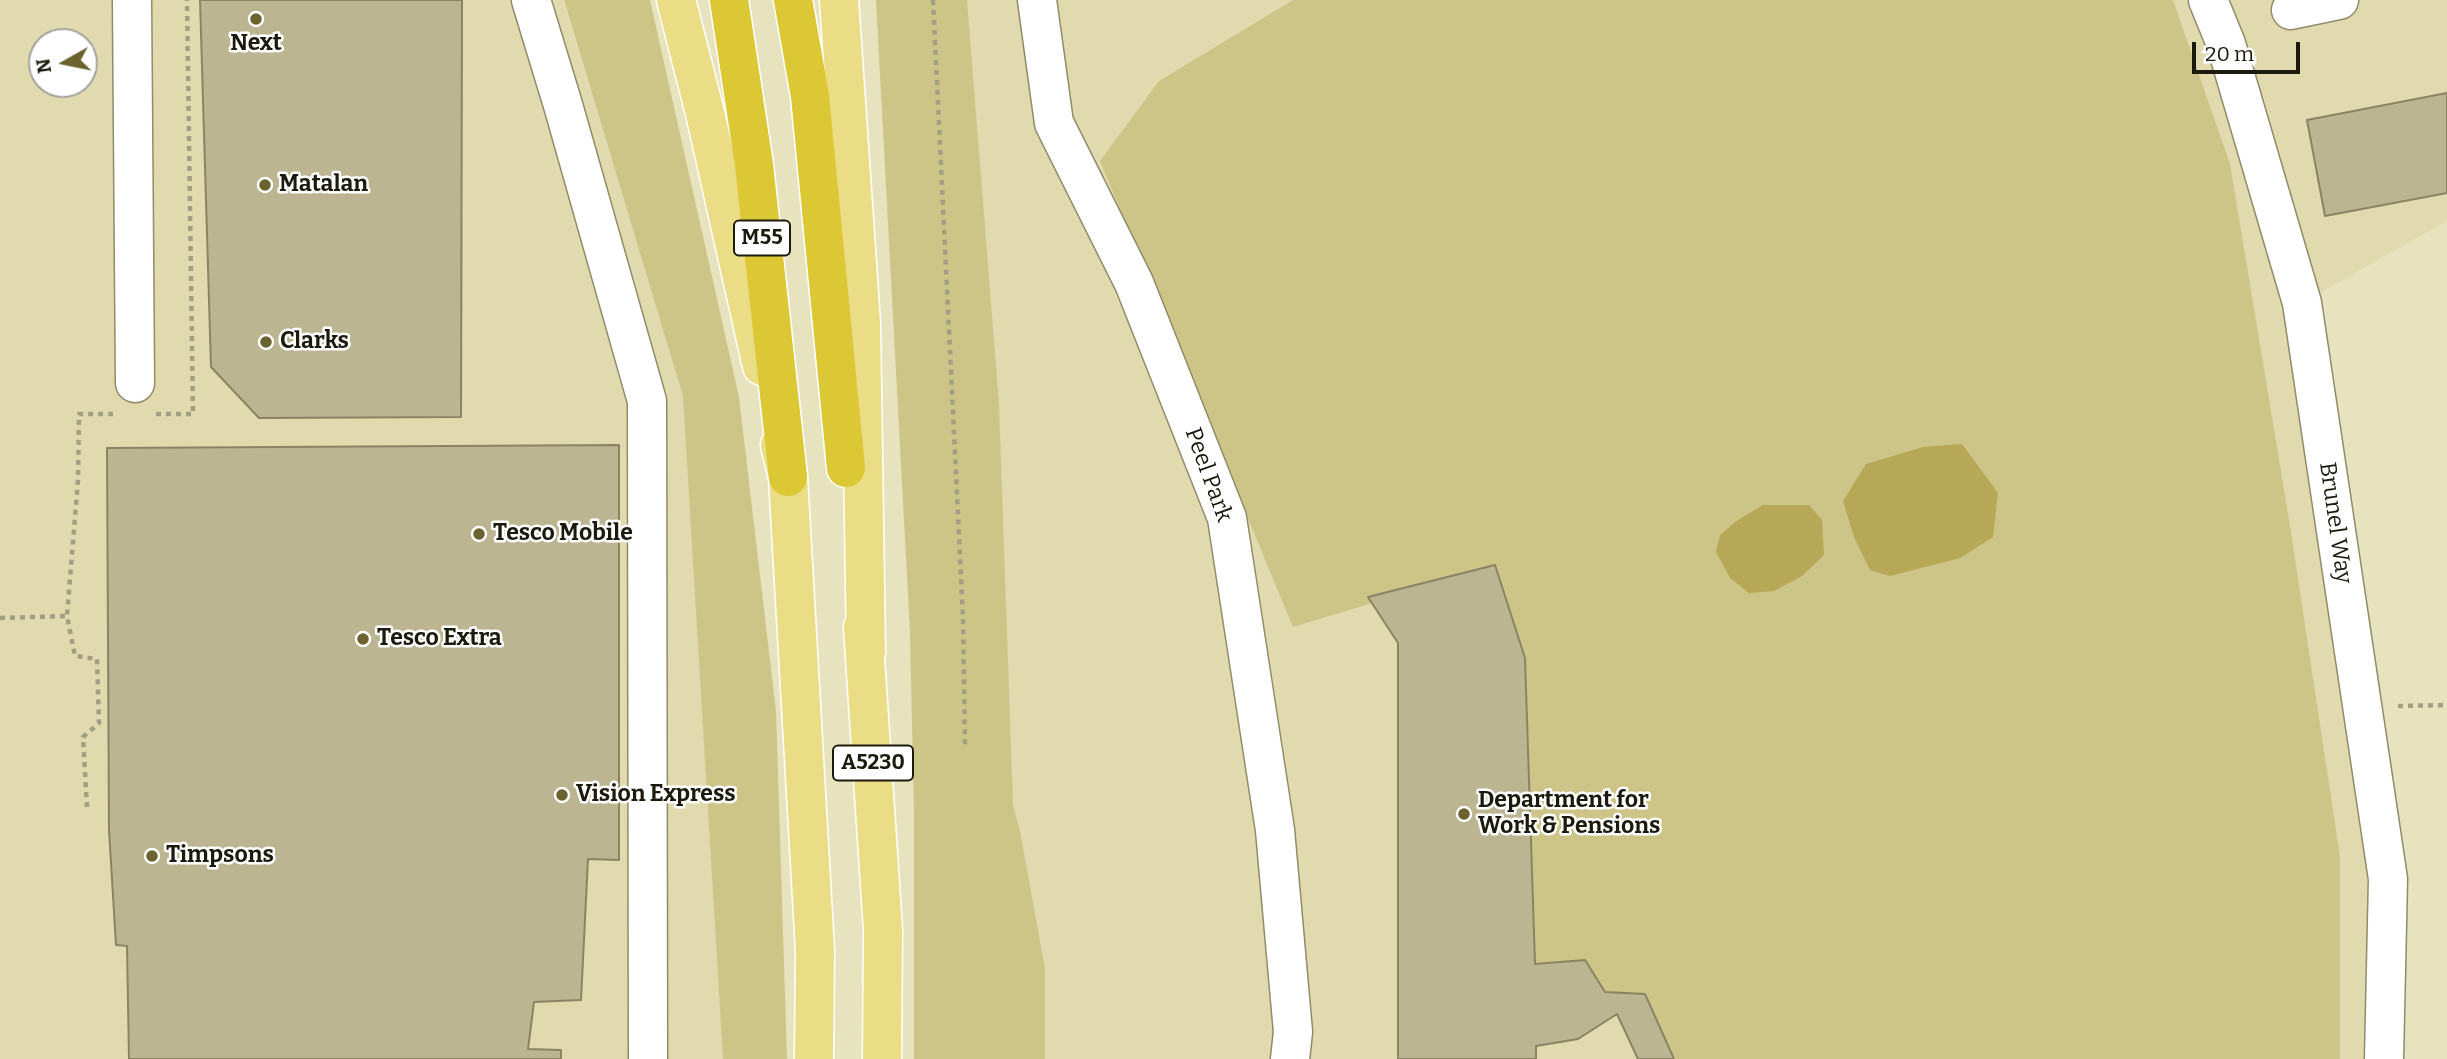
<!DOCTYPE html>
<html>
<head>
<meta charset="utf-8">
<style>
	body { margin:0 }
	#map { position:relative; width:2447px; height:1059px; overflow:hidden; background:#e8e3bf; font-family:Bitter,serif }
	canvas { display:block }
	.north { position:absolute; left:28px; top:28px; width:70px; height:70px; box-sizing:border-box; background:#fff; border:2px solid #a4a39e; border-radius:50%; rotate:261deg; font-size:19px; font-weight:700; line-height:28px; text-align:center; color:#1c1a0c }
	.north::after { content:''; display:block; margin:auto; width:24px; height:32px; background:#6a622f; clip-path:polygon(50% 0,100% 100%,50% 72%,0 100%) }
	.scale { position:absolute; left:2192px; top:42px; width:108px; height:32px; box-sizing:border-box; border:4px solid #1c1a0c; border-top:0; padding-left:9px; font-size:21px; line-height:24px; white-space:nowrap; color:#1c1a0c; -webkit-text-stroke:5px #fff; paint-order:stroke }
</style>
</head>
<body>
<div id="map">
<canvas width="2447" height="1059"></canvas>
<div class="north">N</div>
<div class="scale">20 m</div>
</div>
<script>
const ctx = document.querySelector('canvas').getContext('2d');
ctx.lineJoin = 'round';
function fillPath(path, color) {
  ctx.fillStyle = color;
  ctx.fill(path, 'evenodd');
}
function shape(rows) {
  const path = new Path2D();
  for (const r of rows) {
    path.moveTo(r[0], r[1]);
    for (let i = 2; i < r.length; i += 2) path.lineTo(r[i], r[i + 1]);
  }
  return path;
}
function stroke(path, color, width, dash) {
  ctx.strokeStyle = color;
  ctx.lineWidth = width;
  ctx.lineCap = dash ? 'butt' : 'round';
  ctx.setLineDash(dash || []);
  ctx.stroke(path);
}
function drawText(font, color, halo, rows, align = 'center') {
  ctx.font = font + ' Bitter,serif';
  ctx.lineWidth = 5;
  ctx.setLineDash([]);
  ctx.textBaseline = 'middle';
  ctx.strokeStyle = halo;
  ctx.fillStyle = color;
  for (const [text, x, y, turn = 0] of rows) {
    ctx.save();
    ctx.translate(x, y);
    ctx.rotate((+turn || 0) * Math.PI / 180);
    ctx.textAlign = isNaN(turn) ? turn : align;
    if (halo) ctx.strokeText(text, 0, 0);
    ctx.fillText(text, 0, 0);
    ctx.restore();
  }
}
const built = shape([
	[0,0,563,0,684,396,723,1059,0,1059],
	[42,42,84,42,84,84,42,84],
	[876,0,2447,0,2447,221,2302,303,2388,879,2384,1059,914,1059,914,813,910,631]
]);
const green = shape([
	[564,0,650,0,739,397,776,711,787,1059,723,1059,683,396],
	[876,0,967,0,999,404,1013,805,1020,831,1045,969,1045,1059,914,1059,914,813,910,631],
	[1293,0,2173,0,2230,164,2291,532,2340,857,2340,1059,1674,1059,1645,994,1605,992,1585,960,1535,964,1526,668,1495,566,1293,627,1100,161,1159,81]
]);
const water = shape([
	[1962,444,1998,493,1993,537,1960,558,1890,576,1870,570,1854,537,1843,501,1866,464,1923,447],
	[1763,505,1809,505,1822,520,1824,555,1802,576,1774,591,1749,593,1730,578,1716,552,1720,535,1738,520]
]);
const building = shape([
	[200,0,462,0,461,417,259,418,211,367,200,0],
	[2447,93,2447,193,2325,216,2307,120,2447,93],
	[619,445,619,860,588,859,581,1000,534,1002,528,1049,561,1050,561,1059,129,1059,127,946,116,945,109,830,107,448,619,445],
	[1495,565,1525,658,1535,964,1585,960,1605,992,1645,994,1674,1059,1638,1059,1617,1014,1578,1039,1536,1046,1536,1059,1398,1059,1398,643,1368,597,1495,565]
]);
const path = shape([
	[933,0,963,618,965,746],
	[156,414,193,414,187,0],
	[0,618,67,616],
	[2398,706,2447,705],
	[87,807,83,737,99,723,97,659,75,656,67,616,78,480,79,414,113,414]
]);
const minor = shape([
	[132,0,135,383],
	[531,0,563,105,647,401,648,1059],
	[1037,0,1054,123,1134,283,1227,518,1275,830,1293,1032,1290,1059],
	[2208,0,2226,44,2302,303,2388,879,2384,1059],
	[2291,10,2339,0]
]);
const major = shape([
	[676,0,705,113,762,366],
	[839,0,861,323,866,652],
	[780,445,788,477,815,951,814,1059],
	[863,627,883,930,882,1059]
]);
const highway = shape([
	[729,0,754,165,788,477],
	[793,0,810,96,846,468]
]);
const markers = [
	[256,19,7,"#6a622f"],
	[265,185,7,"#6a622f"],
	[266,342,7,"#6a622f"],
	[479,534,7,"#6a622f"],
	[363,639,7,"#6a622f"],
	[562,795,7,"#6a622f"],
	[1464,814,7,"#6a622f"],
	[152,856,7,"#6a622f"]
];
const shields = [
	[762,238,56],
	[873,763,80]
];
const shieldNames = [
	["M55",762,238],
	["A5230",873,763]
];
const poiNames = [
	["Next",256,44,"center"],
	["Matalan",279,185],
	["Clarks",280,342],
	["Tesco Mobile",493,534],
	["Tesco Extra",377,639],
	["Vision Express",576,795],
	["Department for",1478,801],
	["Work & Pensions",1478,827],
	["Timpsons",166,856]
];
const streetNames = [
	["Peel Park",1208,475,70],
	["Brunel Way",2335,523,82]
];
fillPath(built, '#e1daae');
fillPath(green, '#cdc488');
fillPath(water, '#b6a857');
fillPath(building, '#bbb592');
stroke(building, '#8a8463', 2);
stroke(minor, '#908b69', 41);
stroke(major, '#fff', 41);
stroke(highway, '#fff', 41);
stroke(path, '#a39f82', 4.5, [5, 5]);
stroke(minor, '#fff', 38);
stroke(major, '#eadd86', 38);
stroke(highway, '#dcc735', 38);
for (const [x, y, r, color] of markers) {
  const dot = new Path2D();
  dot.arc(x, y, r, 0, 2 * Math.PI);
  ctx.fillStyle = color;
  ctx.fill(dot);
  stroke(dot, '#fff', 2.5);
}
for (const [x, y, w] of shields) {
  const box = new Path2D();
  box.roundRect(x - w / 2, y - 17.5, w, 35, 5);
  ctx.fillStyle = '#fff';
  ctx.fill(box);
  stroke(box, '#1c1a0c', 2);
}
drawText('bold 21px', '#1c1a0c', null, shieldNames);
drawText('bold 23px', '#1c1a0c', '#fff', poiNames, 'left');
drawText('23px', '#1c1a0c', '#fff', streetNames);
</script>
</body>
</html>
